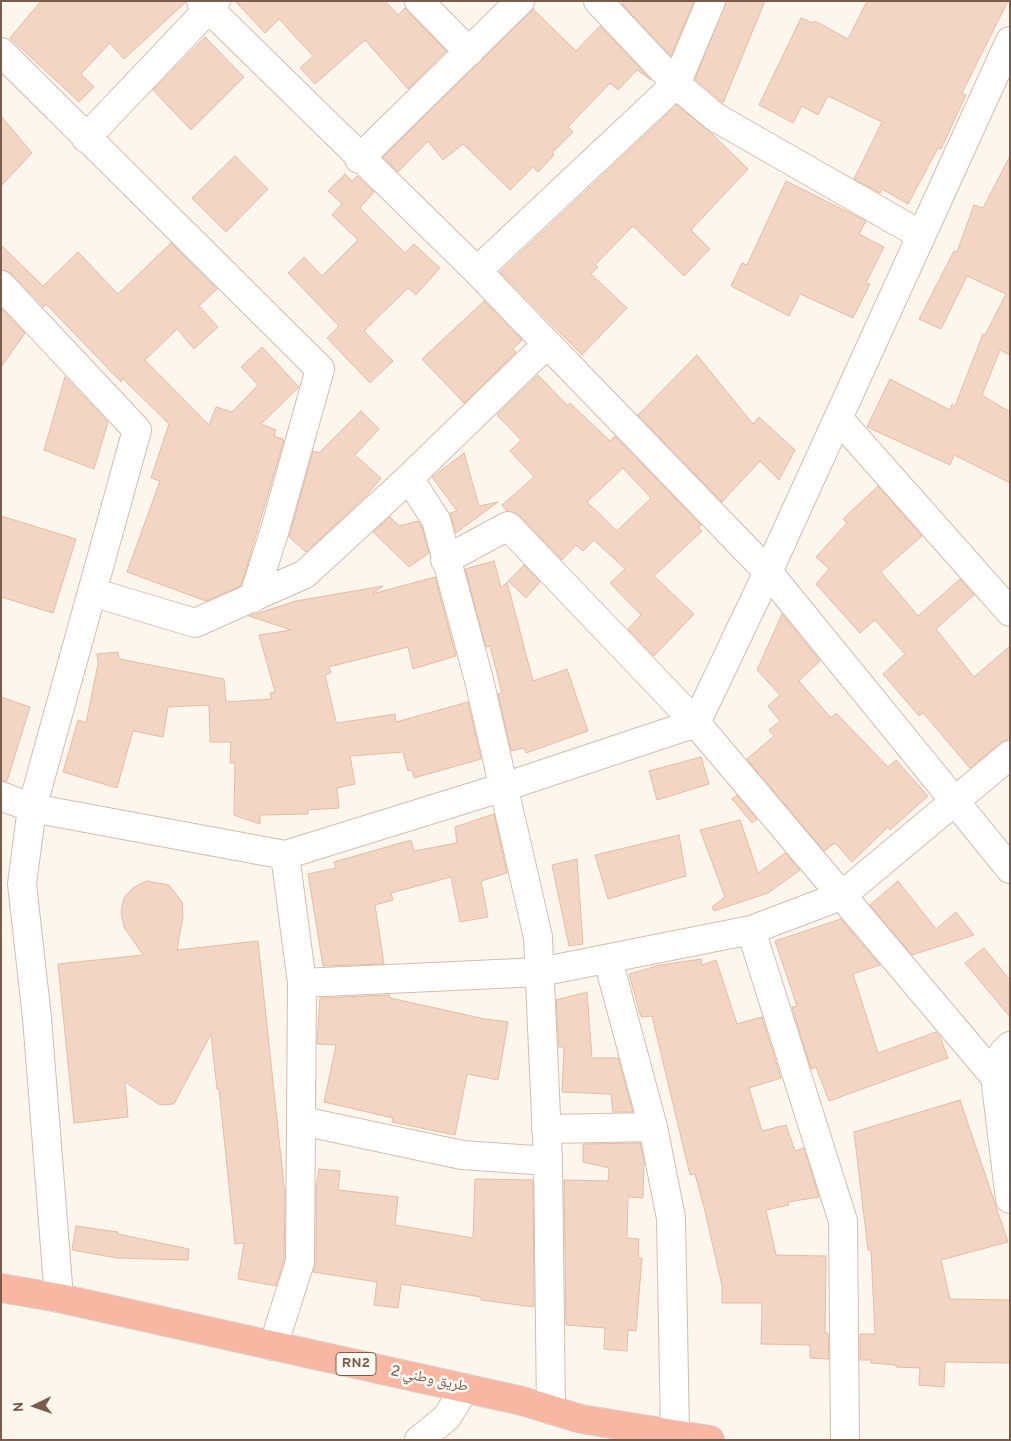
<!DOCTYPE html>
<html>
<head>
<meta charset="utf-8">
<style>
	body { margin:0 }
	#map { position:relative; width:1011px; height:1441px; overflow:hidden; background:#fdf6ec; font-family:Overpass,sans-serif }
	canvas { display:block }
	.frame { position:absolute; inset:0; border:2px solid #7a5c4d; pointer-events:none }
	.north { position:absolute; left:10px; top:1381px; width:50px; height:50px; -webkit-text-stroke:4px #fffaf3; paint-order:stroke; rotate:267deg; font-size:14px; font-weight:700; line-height:20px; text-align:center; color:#7a5c4d }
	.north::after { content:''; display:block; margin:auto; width:18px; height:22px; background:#7a5c4d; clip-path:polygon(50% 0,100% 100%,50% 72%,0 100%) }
</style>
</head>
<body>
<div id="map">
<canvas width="1011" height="1441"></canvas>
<div class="frame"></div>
<div class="north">N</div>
</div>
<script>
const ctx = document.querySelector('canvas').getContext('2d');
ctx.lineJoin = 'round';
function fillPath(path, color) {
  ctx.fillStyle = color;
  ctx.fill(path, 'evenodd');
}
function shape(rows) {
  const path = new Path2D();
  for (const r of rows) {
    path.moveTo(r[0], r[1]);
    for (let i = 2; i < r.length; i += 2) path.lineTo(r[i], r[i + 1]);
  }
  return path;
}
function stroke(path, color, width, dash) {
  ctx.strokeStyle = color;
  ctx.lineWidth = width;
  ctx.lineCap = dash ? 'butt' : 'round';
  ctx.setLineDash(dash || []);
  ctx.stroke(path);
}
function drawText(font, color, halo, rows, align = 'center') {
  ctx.font = font + ' Overpass,"Noto Naskh Arabic",sans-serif';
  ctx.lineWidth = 5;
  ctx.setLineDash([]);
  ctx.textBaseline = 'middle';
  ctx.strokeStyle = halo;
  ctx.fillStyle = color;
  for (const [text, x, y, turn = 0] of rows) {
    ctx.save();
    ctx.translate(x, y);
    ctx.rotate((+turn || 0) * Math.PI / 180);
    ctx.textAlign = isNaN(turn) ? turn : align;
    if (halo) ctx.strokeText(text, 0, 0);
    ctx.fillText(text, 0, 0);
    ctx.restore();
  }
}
const building = shape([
	[41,1,186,1,186,2,124,59,110,43,81,74,94,87,79,102,10,38,41,1],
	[235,1,385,1,398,15,405,8,446,51,408,89,365,40,315,84,300,68,313,56,279,19,265,33,235,1],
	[624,1,694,1,671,56,622,4,624,1],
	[726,1,765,1,723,103,695,79,726,1],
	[867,1,1008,1,962,93,966,95,941,149,938,148,908,204,882,189,880,193,854,179,882,122,828,96,818,115,802,106,793,123,759,105,801,18,813,23,815,21,848,39,867,1],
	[533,9,576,51,600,26,651,80,637,70,618,90,610,83,568,127,573,132,552,153,554,155,538,172,533,167,510,190,463,144,443,160,428,141,398,172,383,157,533,9],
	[205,37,244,77,191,130,153,90,205,37],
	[677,105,710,132,748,169,691,230,710,249,684,276,633,226,595,265,598,267,591,274,627,308,582,355,500,272,677,105],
	[1,116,32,153,1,186,1,116],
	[235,156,268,189,226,232,192,198,235,156],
	[1010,156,1010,355,1000,350,982,395,1010,412,1010,483,954,455,950,465,867,427,890,379,950,410,952,404,955,406,983,334,985,335,1006,294,967,276,941,329,919,319,954,251,957,252,974,205,983,208,1010,156],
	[345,174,352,181,357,176,374,192,360,208,405,253,414,244,440,268,416,295,408,288,364,331,393,361,370,383,327,338,339,326,288,273,304,257,322,276,358,240,332,215,342,204,328,191,345,174],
	[786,181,866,221,859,234,884,247,866,283,870,284,853,318,800,294,789,316,731,286,742,263,747,265,786,181],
	[171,243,217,289,199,306,218,327,194,349,177,329,145,360,209,425,216,407,232,412,258,385,241,367,262,347,299,387,261,424,276,430,274,436,284,440,241,586,206,601,127,572,160,481,151,478,169,424,122,378,121,382,46,304,44,307,12,274,1,270,1,245,43,286,78,252,118,294,171,243],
	[484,301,522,340,513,349,516,352,464,403,422,359,484,301],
	[1,308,25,333,1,367,1,308],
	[697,355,753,424,759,417,795,450,779,480,760,461,722,502,638,415,697,355],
	[538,375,568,406,570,403,610,441,615,436,701,525,698,528,702,531,654,576,694,614,654,656,628,629,641,615,610,583,625,569,594,540,583,551,576,545,562,560,519,515,507,511,502,505,534,477,510,451,521,440,497,415,538,375],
	[623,468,651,498,617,531,587,502,623,468],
	[65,377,108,422,94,469,44,450,65,377],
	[361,411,379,429,355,455,381,478,367,495,306,552,289,537,313,451,319,453,361,411],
	[464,453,479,506,498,502,456,533,450,513,457,511,432,477,464,453],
	[878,486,922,536,881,572,918,616,960,579,974,595,936,629,974,677,1010,646,1010,738,1000,743,970,768,923,713,919,716,883,674,905,654,875,620,860,633,816,584,829,569,816,557,847,523,843,519,878,486],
	[1,516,76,539,53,613,1,597,1,516],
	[390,517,399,526,418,521,422,526,429,553,409,567,373,532,390,517],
	[494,561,501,588,507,582,533,681,567,669,588,731,526,753,524,748,511,751,498,694,502,693,490,646,486,647,465,569,494,561],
	[524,565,540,582,526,598,508,581,524,565],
	[435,577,456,656,413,669,408,647,329,667,331,673,325,675,336,722,337,723,395,714,396,722,468,702,481,759,414,778,412,770,408,771,403,752,350,756,355,784,337,788,339,808,308,810,308,814,260,815,260,824,234,815,235,763,230,763,231,742,210,742,209,705,168,707,163,737,133,731,117,788,63,772,78,720,86,723,98,664,97,654,118,652,119,659,224,679,226,702,272,699,270,693,275,692,259,635,291,630,249,616,296,601,383,586,372,594,435,577],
	[782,614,820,661,799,681,831,718,836,713,888,767,896,760,928,796,890,830,888,827,852,862,835,843,824,851,747,759,774,736,769,730,780,721,768,706,780,695,757,670,782,614],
	[1,697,30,707,7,781,1,781,1,697],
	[701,757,709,784,657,800,649,771,701,757],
	[737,795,757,819,752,823,732,799,737,795],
	[494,814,507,873,481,881,488,917,460,922,451,877,391,893,393,900,375,905,384,964,323,966,308,874,336,868,334,862,411,840,414,851,457,843,455,827,494,814],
	[740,820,758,873,785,853,800,870,768,893,714,911,712,907,725,897,700,830,740,820],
	[679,835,686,876,608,899,595,855,679,835],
	[577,859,583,944,569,946,552,865,577,859],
	[147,881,169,885,182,902,183,916,177,950,258,941,285,1195,284,1260,276,1286,238,1279,244,1243,235,1244,219,1089,217,1089,211,1034,174,1104,160,1105,125,1082,128,1117,74,1123,58,964,143,955,124,927,121,912,124,898,129,892,134,887,147,881],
	[898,881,936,929,956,912,974,935,912,955,870,905,898,881],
	[841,919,880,965,853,974,878,1053,936,1032,940,1037,948,1058,829,1101,816,1067,811,1069,792,1007,797,1006,775,941,841,919],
	[984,948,1010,980,1010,1017,965,963,984,948],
	[701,959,702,965,716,960,737,1024,762,1017,781,1078,749,1088,762,1131,786,1125,795,1151,804,1148,819,1197,788,1202,789,1205,766,1210,776,1255,826,1256,825,1333,828,1333,829,1359,810,1358,810,1345,761,1344,762,1303,722,1303,722,1286,704,1207,695,1174,690,1175,652,1016,641,1017,629,974,660,965,701,959],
	[587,992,592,1058,618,1058,633,1112,613,1112,611,1094,562,1092,564,1047,559,1047,556,1000,587,992],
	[389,995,390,998,485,1019,508,1022,498,1080,467,1074,455,1135,392,1122,393,1118,324,1102,336,1045,317,1044,320,998,389,995],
	[960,1100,1008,1242,941,1260,950,1299,1010,1300,1010,1363,945,1362,944,1387,919,1385,920,1368,896,1367,896,1365,871,1363,871,1360,860,1360,860,1334,875,1334,871,1250,868,1250,854,1132,960,1100],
	[640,1143,644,1160,643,1198,628,1197,627,1238,639,1239,638,1258,642,1258,636,1331,628,1330,627,1351,604,1349,605,1328,566,1325,564,1180,608,1181,609,1168,583,1162,583,1144,640,1143],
	[319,1169,340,1171,338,1190,398,1197,395,1225,473,1238,475,1179,533,1180,534,1307,481,1300,481,1297,401,1284,398,1308,374,1305,377,1282,313,1272,316,1262,316,1188,319,1169],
	[76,1226,118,1232,118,1234,189,1249,188,1260,117,1258,72,1250,76,1226]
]);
const street = shape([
	[201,1,477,271,768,572,1010,869],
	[419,1,469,52],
	[598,1,676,84,715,117,921,235],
	[1,52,320,369,274,533,253,598],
	[86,138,216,1],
	[359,159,520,1],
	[477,271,676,84,711,1],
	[1,285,137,430,32,808,22,884,37,1018,59,1298],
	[838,418,1010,612],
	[409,478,436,520,479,680,538,937,548,1161,551,1410],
	[445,560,508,526,696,723,995,1077],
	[92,592,195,623,305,574,409,478,547,344],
	[1,796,32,808,285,855,504,787,696,723,768,572,1010,41],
	[751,930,843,1221,845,1440],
	[608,960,653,1127,671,1218,675,1434],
	[302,983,540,972,751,930,841,896,1010,755],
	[1010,1046,1003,1053,995,1077,1010,1199],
	[302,1121,462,1155,548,1161],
	[546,1129,653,1127],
	[273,1346,300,1262,302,983,285,855],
	[419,1440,447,1417,465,1388]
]);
const highway = shape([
	[1,1288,59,1298,522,1401,581,1419,710,1440]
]);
const shields = [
	[356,1364,40]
];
const shieldNames = [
	["RN2",356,1364]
];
const streetNames = [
	["طريق وطني 2",429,1380,12]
];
fillPath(building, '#f3d5c3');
stroke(building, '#e6bba3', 1);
stroke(street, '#d1beb0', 30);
stroke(highway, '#dad1cd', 30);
stroke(street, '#fff', 28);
stroke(highway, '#f7b7a3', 28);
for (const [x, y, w] of shields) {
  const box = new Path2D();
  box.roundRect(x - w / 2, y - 11.5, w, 23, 4);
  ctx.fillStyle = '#fffaf3';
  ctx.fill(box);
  stroke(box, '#7a5c4d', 1);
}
drawText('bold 14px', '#7a5c4d', null, shieldNames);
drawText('15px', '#7a5c4d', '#fffaf3', streetNames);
</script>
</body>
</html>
